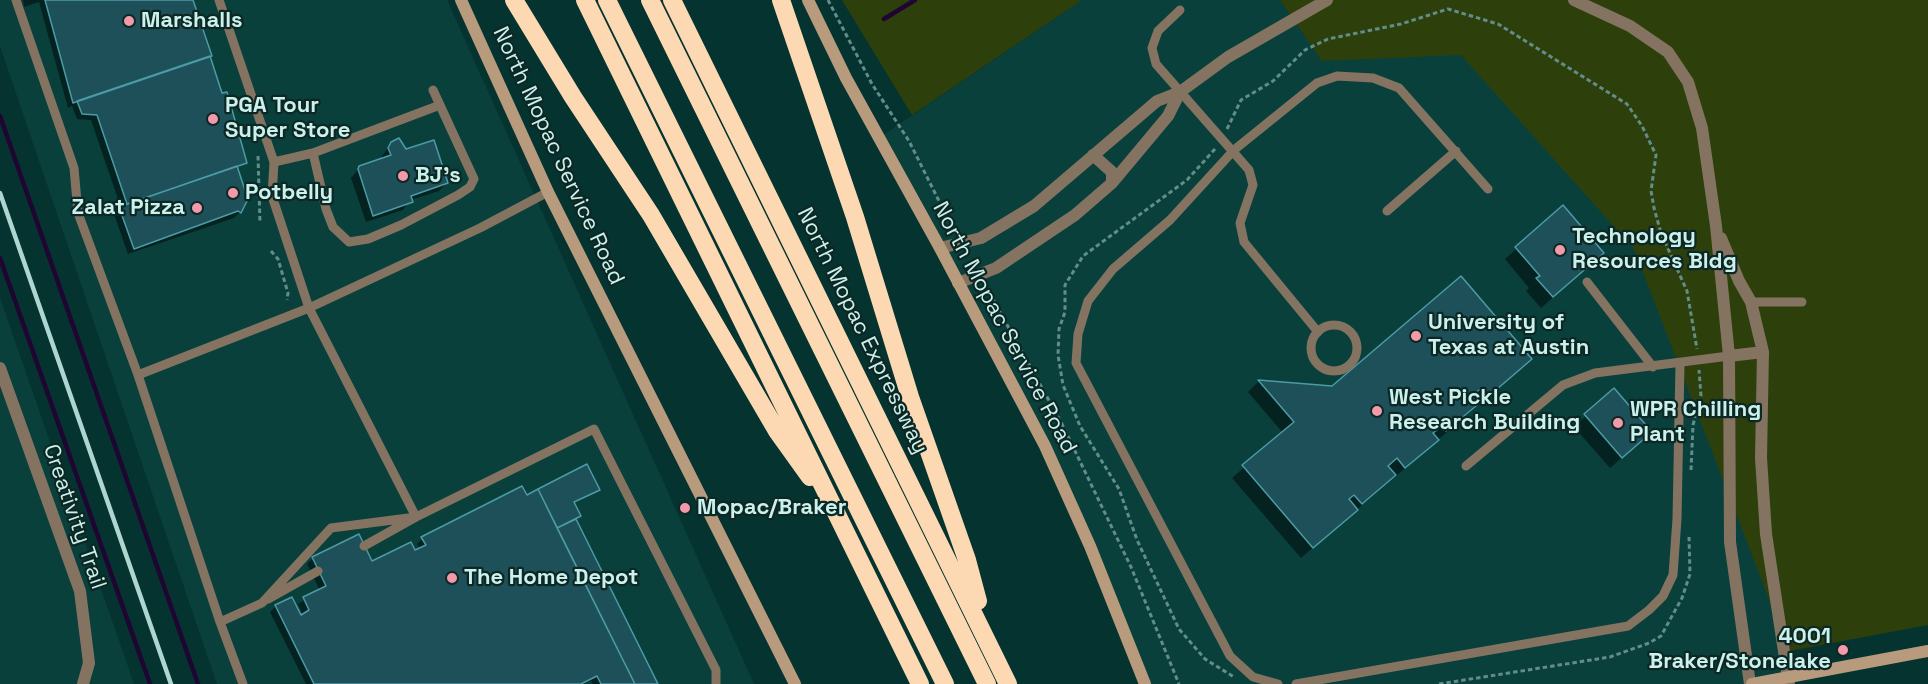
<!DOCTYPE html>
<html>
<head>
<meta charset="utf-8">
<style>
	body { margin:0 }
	canvas { display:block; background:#053330 }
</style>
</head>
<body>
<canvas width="1928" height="684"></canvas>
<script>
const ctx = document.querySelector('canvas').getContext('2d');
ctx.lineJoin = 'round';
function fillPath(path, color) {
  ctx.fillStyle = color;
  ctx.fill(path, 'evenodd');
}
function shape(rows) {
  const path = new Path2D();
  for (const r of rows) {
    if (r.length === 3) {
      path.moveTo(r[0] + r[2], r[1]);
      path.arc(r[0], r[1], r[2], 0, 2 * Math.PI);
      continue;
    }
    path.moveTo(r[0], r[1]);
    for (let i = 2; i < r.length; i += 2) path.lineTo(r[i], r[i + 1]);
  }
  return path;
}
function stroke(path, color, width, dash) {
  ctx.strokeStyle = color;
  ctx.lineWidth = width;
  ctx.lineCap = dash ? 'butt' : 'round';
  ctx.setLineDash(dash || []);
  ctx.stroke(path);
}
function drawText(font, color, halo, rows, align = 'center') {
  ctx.font = font + ' "Space Grotesk",sans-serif';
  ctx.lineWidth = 4.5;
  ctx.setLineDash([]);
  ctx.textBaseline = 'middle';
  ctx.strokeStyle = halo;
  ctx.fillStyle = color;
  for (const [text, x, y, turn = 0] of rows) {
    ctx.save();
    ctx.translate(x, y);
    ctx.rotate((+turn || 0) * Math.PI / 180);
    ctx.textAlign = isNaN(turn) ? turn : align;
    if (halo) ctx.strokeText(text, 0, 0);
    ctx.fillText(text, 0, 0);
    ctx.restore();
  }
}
const built = shape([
	[0,0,447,0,754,684,217,684,0,46],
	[1082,0,1280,0,1293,19,1574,0,1763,352,1789,684,1145,684,1090,546,879,138],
	[0,298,134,684,0,684]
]);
const green = shape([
	[842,0,1082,0,912,115],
	[1280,0,1928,0,1928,625,1789,651,1634,249,1461,55,1322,61]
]);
const shadow = shape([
	[23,0,194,0,192,2,221,95,226,94,238,129,235,132,245,162,236,169,240,212,234,218,128,254,114,214,121,208,91,120,77,119,72,106,68,108,39,2,24,7],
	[395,140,447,183,439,191,410,200,403,210,366,222,351,178,360,167,382,159,381,157],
	[1563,207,1591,264,1541,308,1526,291,1529,288,1505,259],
	[1519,370,1301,558,1232,478,1283,433,1248,392,1259,381,1333,388],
	[1614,390,1639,443,1610,468,1574,427],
	[597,491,573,503,575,519,656,684,593,684,591,681,584,684,306,684,270,612,276,606,300,616,303,615,298,604,320,591,307,564,312,559,358,536,371,563,415,552,420,549,417,544,422,539,526,497]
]);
const stream = shape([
	[884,19,915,0],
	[0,116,198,684],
	[0,258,150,684]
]);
const building = shape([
	[45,0,193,0,212,56,73,103,45,0],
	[210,56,222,93,227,92,247,163,127,204,97,115,82,114,77,101,210,56],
	[399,138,406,149,434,140,448,183,411,196,413,202,373,216,358,169,359,166,391,155,388,148,391,142,399,138],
	[237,166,248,199,241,213,238,211,134,249,119,207,237,166],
	[1563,205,1604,253,1553,297,1536,278,1540,276,1515,247,1563,205],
	[1461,276,1532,359,1489,396,1482,388,1475,393,1482,401,1446,431,1442,426,1433,433,1439,440,1405,468,1397,458,1388,466,1396,475,1362,504,1354,495,1349,499,1358,510,1313,548,1242,465,1294,422,1258,380,1332,386,1461,276],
	[1614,388,1652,432,1622,458,1584,414,1614,388],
	[587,464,600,490,574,502,581,516,557,528,538,489,587,464],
	[522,486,527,495,538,489,635,684,601,684,597,676,581,684,314,684,275,605,292,597,301,615,309,610,303,597,326,586,312,557,359,534,372,561,411,542,415,550,426,545,421,537,522,486],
	[576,519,658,684,635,684,557,528,576,519]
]);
const path = shape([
	[828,0,872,84,909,141,955,233],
	[1227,129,1241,100,1273,81,1305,50,1328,39,1401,24,1448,9,1498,24,1627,104,1642,126,1656,155,1651,191,1654,208,1661,233,1687,291,1697,349],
	[1215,149,1187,180,1083,256,1065,285,1065,312,1059,329,1058,355,1063,385,1080,426,1119,489,1137,540,1179,629,1205,659,1234,677],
	[258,156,260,223],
	[271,251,278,259,288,293,287,300],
	[985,285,1062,424,1131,567,1179,684],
	[1691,470,1693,425,1701,396,1699,370],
	[1439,684,1610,657,1649,643,1661,636,1682,598,1690,574,1689,537]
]);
const lane = shape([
	[16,0,74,168,78,213,138,375,220,622,243,684],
	[219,0,274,162,272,196,309,308,416,517,364,546],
	[1180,10,1158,31,1152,48,1156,64,1249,170,1253,185,1240,223,1244,242,1318,332],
	[313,153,326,209,333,227,349,242,368,239,401,225,458,195,470,187,474,179,433,90],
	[274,162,313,153,440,105],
	[1387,211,1456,151],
	[1587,282,1653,367],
	[1751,302,1802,302],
	[1334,348,23],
	[138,375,309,308,480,228,548,192],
	[1466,466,1563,385,1595,373,1729,356],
	[268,599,318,571],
	[220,622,262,603,331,528,416,517,594,429,716,670,716,684],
	[1278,684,1253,677,1230,656,1076,363,1078,334,1088,301,1113,269,1170,220,1234,150,1317,83,1337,76,1373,78,1399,88,1488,189],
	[1296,684,1628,626,1649,610,1663,596,1673,575,1677,519,1680,364]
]);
const street = shape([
	[1574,0,1630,26,1668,52,1688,82,1702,128,1716,226,1729,356,1730,542,1750,684],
	[1093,155,1112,172,1112,183],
	[1721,238,1739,281,1751,302,1763,352,1761,458,1766,534,1789,684],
	[940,248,981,238,1034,206,1157,101,1180,92,1228,57,1327,0],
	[958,283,996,268,1075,215,1112,183,1168,116,1180,92],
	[1729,356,1763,352],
	[0,368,80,591,89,663,83,684]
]);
const secondary = shape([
	[461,0,548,192,795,684],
	[808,0,846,78,940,248,1045,446,1090,546,1145,684],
	[1752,684,1928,651]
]);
const highway = shape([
	[514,0,573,97,651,215,777,431,810,477],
	[585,0,920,684],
	[607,0,945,684],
	[650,0,987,684],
	[672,0,1008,684],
	[781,0,855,217,910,397,967,560,978,601]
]);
const rail = shape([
	[0,193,171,684]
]);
const markers = [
	[129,21,6,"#f39aaa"],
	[213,119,6,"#f39aaa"],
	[403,176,6,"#f39aaa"],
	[233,193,6,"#f39aaa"],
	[197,208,6,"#f39aaa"],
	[1560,250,6,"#f39aaa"],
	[1416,336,6,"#f39aaa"],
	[1377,411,6,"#f39aaa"],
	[1618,423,6,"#f39aaa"],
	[685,508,6,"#f39aaa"],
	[452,578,6,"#f39aaa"],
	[1843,650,6,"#f39aaa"]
];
const poiNames = [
	["Marshalls",141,21],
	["PGA Tour",225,106],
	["Super Store",225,131],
	["BJ's",415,176],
	["Potbelly",245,193],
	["Zalat Pizza",185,208,"right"],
	["Technology",1572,237],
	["Resources Bldg",1572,262],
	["University of",1428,323],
	["Texas at Austin",1428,348],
	["West Pickle",1389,398],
	["Research Building",1389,423],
	["WPR Chilling",1630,410],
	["Plant",1630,435],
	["Mopac/Braker",697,508],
	["The Home Depot",464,578],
	["4001",1831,637,"right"],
	["Braker/Stonelake",1831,662,"right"]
];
const streetNames = [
	["North Mopac Service Road",558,156,65],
	["North Mopac Service Road",1004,328,62],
	["North Mopac Expressway",862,331,64],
	["Creativity Trail",74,517,71]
];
fillPath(built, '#09403c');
fillPath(green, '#2d400c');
fillPath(shadow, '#0007');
stroke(stream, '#1f0531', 4.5);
fillPath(building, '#1d5058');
stroke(building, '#4c9ba6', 1.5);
stroke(path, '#638d89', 3, [4.5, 3]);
stroke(lane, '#857361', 9);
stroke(street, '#857361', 12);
stroke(secondary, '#b89b7d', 12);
stroke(highway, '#fdd9b3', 18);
stroke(rail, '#aed5d0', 4.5);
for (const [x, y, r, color] of markers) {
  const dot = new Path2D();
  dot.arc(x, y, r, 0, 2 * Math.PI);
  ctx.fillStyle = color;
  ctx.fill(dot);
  stroke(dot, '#0d2725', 2);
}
drawText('bold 22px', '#cbf1ec', '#0d2725', poiNames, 'left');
drawText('22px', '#cbf1ec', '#0d2725', streetNames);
</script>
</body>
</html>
